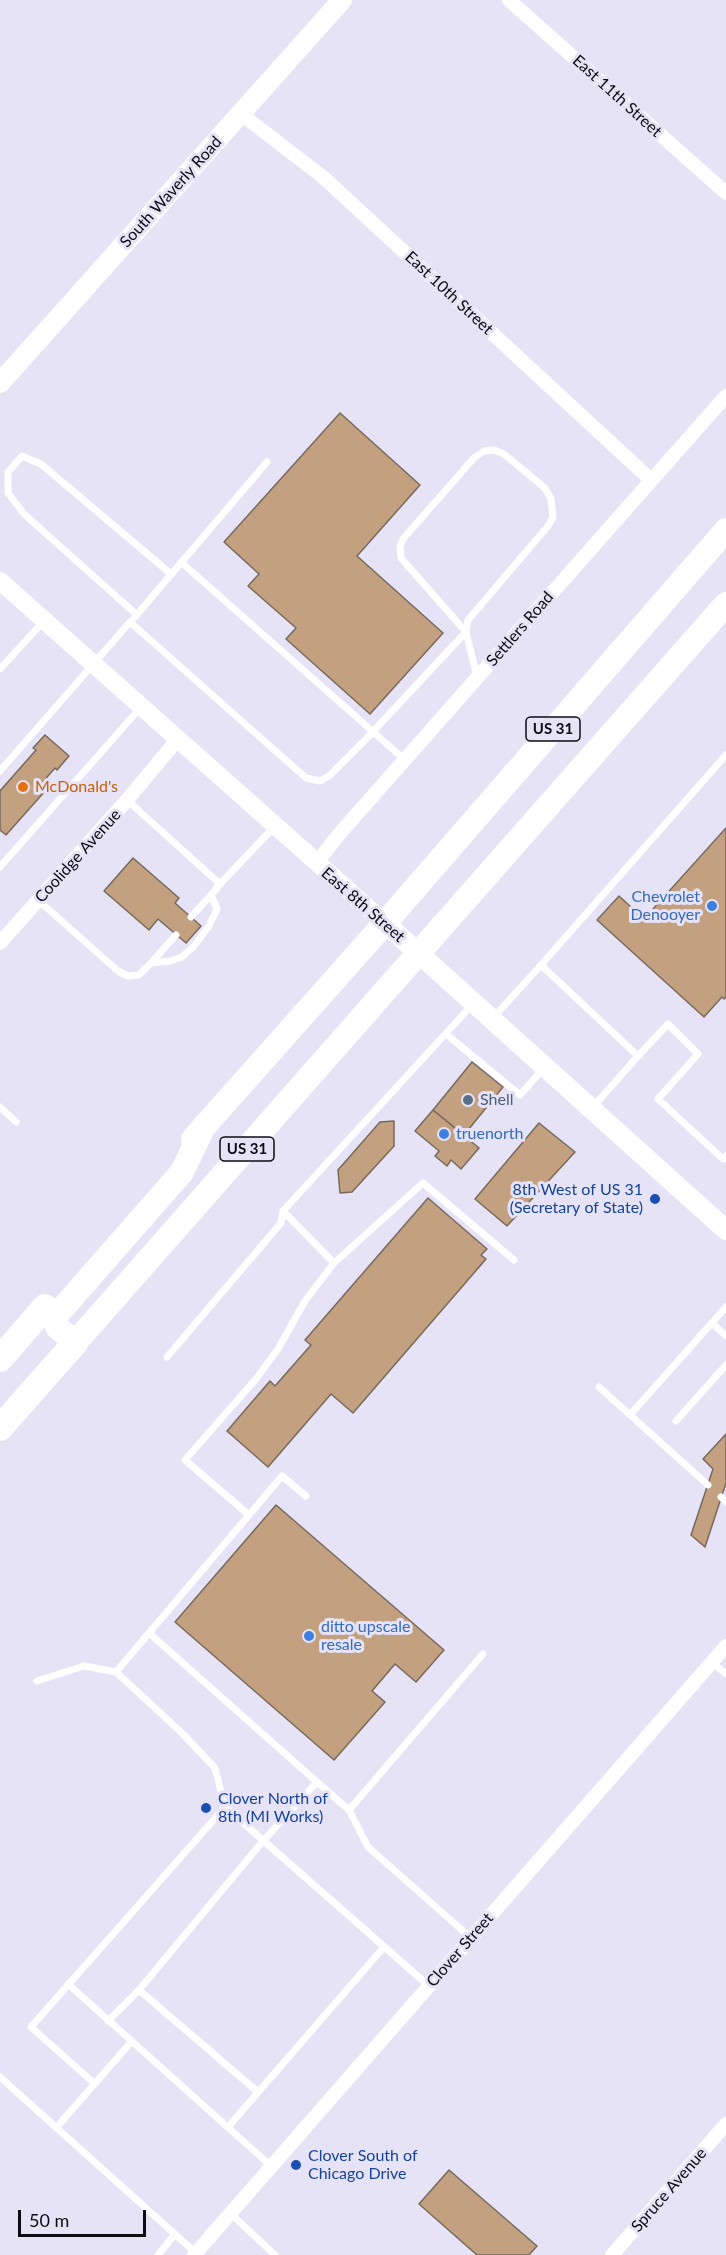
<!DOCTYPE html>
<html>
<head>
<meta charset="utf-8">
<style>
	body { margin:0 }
	#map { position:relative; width:726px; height:2255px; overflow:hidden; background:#e6e3f6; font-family:Lato,sans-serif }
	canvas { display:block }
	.scale { position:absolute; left:18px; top:2210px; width:128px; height:27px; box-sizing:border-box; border:3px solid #0d0c12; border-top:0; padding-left:8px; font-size:18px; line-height:21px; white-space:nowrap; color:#0d0c12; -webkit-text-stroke:4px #e6e3f6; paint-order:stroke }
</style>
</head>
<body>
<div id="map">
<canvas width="726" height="2255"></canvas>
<div class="scale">50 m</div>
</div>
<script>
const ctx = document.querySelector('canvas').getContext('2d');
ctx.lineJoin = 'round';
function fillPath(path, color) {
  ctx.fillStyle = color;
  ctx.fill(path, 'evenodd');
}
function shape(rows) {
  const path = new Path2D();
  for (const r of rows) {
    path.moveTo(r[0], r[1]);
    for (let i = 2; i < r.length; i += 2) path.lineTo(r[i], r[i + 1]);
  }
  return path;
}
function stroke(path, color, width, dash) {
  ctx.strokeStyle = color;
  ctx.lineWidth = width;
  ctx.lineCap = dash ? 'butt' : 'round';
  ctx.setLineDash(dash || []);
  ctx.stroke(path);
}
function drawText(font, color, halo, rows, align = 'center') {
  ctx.font = font + ' Lato,sans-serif';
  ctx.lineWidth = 6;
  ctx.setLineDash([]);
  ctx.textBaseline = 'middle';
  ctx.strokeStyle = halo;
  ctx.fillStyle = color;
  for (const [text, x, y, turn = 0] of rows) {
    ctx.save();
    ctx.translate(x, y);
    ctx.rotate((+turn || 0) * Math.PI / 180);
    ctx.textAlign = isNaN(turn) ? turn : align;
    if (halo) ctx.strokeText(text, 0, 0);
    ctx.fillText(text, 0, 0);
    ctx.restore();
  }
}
const building = shape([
	[340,413,420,485,357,556,443,633,370,714,286,639,296,628,248,586,259,574,224,542,340,413],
	[45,735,69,756,57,770,55,768,40,785,46,790,6,835,0,830,0,791,36,750,33,748,45,735],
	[726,828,726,997,724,999,722,997,704,1017,597,920,619,896,644,919,726,828],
	[133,858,179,898,175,903,201,926,186,943,158,919,149,930,104,891,133,858],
	[472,1062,503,1087,464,1135,433,1110,472,1062],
	[433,1110,479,1148,461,1169,451,1160,447,1166,435,1156,439,1151,415,1131,433,1110],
	[394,1121,394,1146,352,1192,340,1193,338,1170,380,1122,394,1121],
	[539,1123,575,1152,507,1226,475,1199,539,1123],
	[428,1198,487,1249,481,1255,486,1259,353,1413,331,1394,268,1467,227,1431,270,1381,275,1386,311,1345,305,1340,428,1198],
	[726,1434,726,1483,705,1547,691,1535,713,1469,703,1459,726,1434],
	[276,1505,444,1650,416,1682,395,1664,372,1691,385,1702,334,1760,175,1622,276,1505],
	[449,2170,537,2246,529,2255,477,2255,419,2204,449,2170]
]);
const service = shape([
	[181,562,405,760],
	[137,615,24,514,8,493,8,472,22,456,41,464,171,574],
	[134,618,267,462],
	[0,669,43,622],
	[0,771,130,622,306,778,320,781,329,776,367,738,466,632,401,558,400,547,403,539,474,458,484,451,494,450,504,454,545,488,551,499,553,517,548,526,468,620,466,632,477,677],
	[127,800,220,884,275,826],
	[0,867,141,707],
	[38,900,118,971,128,976,139,975,151,963,170,961,182,957,194,946,209,926,217,909,211,895,220,884],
	[191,917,211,895],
	[151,963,176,935],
	[492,1019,541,965],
	[446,1034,520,1095,543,1069],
	[638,1056,668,1024,698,1054,658,1099,723,1159,726,1156],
	[0,1107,16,1122],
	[593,1107,638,1056,541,965,726,755],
	[283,1211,334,1263],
	[712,1323,726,1336],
	[167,1357,281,1223,283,1211,472,1005],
	[599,1387,708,1485],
	[630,1415,726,1307],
	[676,1421,726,1365],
	[721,1497,726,1502],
	[249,1515,185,1460,256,1379,278,1349,305,1301,334,1263,423,1183,514,1260],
	[149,1633,317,1782],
	[712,1662,726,1674],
	[116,1672,282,1476,306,1496],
	[37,1681,84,1666,116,1672,183,1734,215,1768,225,1807],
	[349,1810,483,1654],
	[68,1984,271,2166],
	[139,1990,258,2092],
	[108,2021,139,1990,263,1841,317,1782,349,1810,368,1847,471,1938],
	[0,2077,196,2253],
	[95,2084,31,2027,225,1807,429,1986],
	[228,2127,384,1947],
	[56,2128,132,2041],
	[230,2213,275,2255],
	[158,2255,175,2234]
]);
const minor = shape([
	[509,0,726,193],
	[241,114,323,177,651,480],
	[316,863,341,832,726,396],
	[0,943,127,800,177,740],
	[194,2255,726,1646],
	[612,2255,726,2124]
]);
const tertiary = shape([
	[0,581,385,923]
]);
const secondary = shape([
	[0,383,342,0],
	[385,923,726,1230]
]);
const trunk = shape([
	[204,1126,182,1172,55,1317,57,1327,75,1343,726,604],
	[193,1139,385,923,726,530]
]);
const motorway = shape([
	[0,1359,45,1307],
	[0,1428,75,1343]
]);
const markers = [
	[23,787,6,"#e8710a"],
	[712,906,6,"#3f7fe0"],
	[468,1100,6,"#5c6f8a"],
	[444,1134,6,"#3f7fe0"],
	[655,1199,6,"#1a4fb4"],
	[309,1636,6,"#3f7fe0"],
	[206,1808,6,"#1a4fb4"],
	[296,2165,6,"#1a4fb4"]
];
const shields = [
	[553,729,54],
	[247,1149,54]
];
const shieldNames = [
	["US 31",553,729],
	["US 31",247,1149]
];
const streetNames = [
	["East 11th Street",617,96,42],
	["South Waverly Road",171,192,-48],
	["East 10th Street",449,293,43],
	["Settlers Road",520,629,-49],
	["Coolidge Avenue",78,856,-48],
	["East 8th Street",363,905,41],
	["Clover Street",460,1950,-49],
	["Spruce Avenue",669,2190,-49]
];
const foodNames = [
	["McDonald's",35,787]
];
const shopNames = [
	["Chevrolet",700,897,"right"],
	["Denooyer",700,915,"right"],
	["truenorth",456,1134],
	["ditto upscale",321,1627],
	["resale",321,1645]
];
const serviceNames = [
	["Shell",480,1100]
];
const transitNames = [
	["8th West of US 31",643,1190,"right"],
	["(Secretary of State)",643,1208,"right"],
	["Clover North of",218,1799],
	["8th (MI Works)",218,1817],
	["Clover South of",308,2156],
	["Chicago Drive",308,2174]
];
fillPath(building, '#c3a180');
stroke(building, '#776a5c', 1.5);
stroke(service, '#fff', 7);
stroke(minor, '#fff', 14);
stroke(tertiary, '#fff', 18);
stroke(secondary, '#fff', 20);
stroke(trunk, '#fff', 24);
stroke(motorway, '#fff', 26);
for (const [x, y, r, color] of markers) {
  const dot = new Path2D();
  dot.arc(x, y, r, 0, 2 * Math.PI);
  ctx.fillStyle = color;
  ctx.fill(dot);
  stroke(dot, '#e6e3f6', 2);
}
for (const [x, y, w] of shields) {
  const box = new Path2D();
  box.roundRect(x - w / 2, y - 12, w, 24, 4.5);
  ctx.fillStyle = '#e6e3f6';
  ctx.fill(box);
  stroke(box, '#0d0c12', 1.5);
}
drawText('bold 15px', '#0d0c12', null, shieldNames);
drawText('16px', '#0d0c12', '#e6e3f6', streetNames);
drawText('16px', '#c56008', '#e6e3f6', foodNames, 'left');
drawText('16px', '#366cbe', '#e6e3f6', shopNames, 'left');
drawText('16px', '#4e5e75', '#e6e3f6', serviceNames, 'left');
drawText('16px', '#164399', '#e6e3f6', transitNames, 'left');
</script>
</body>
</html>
